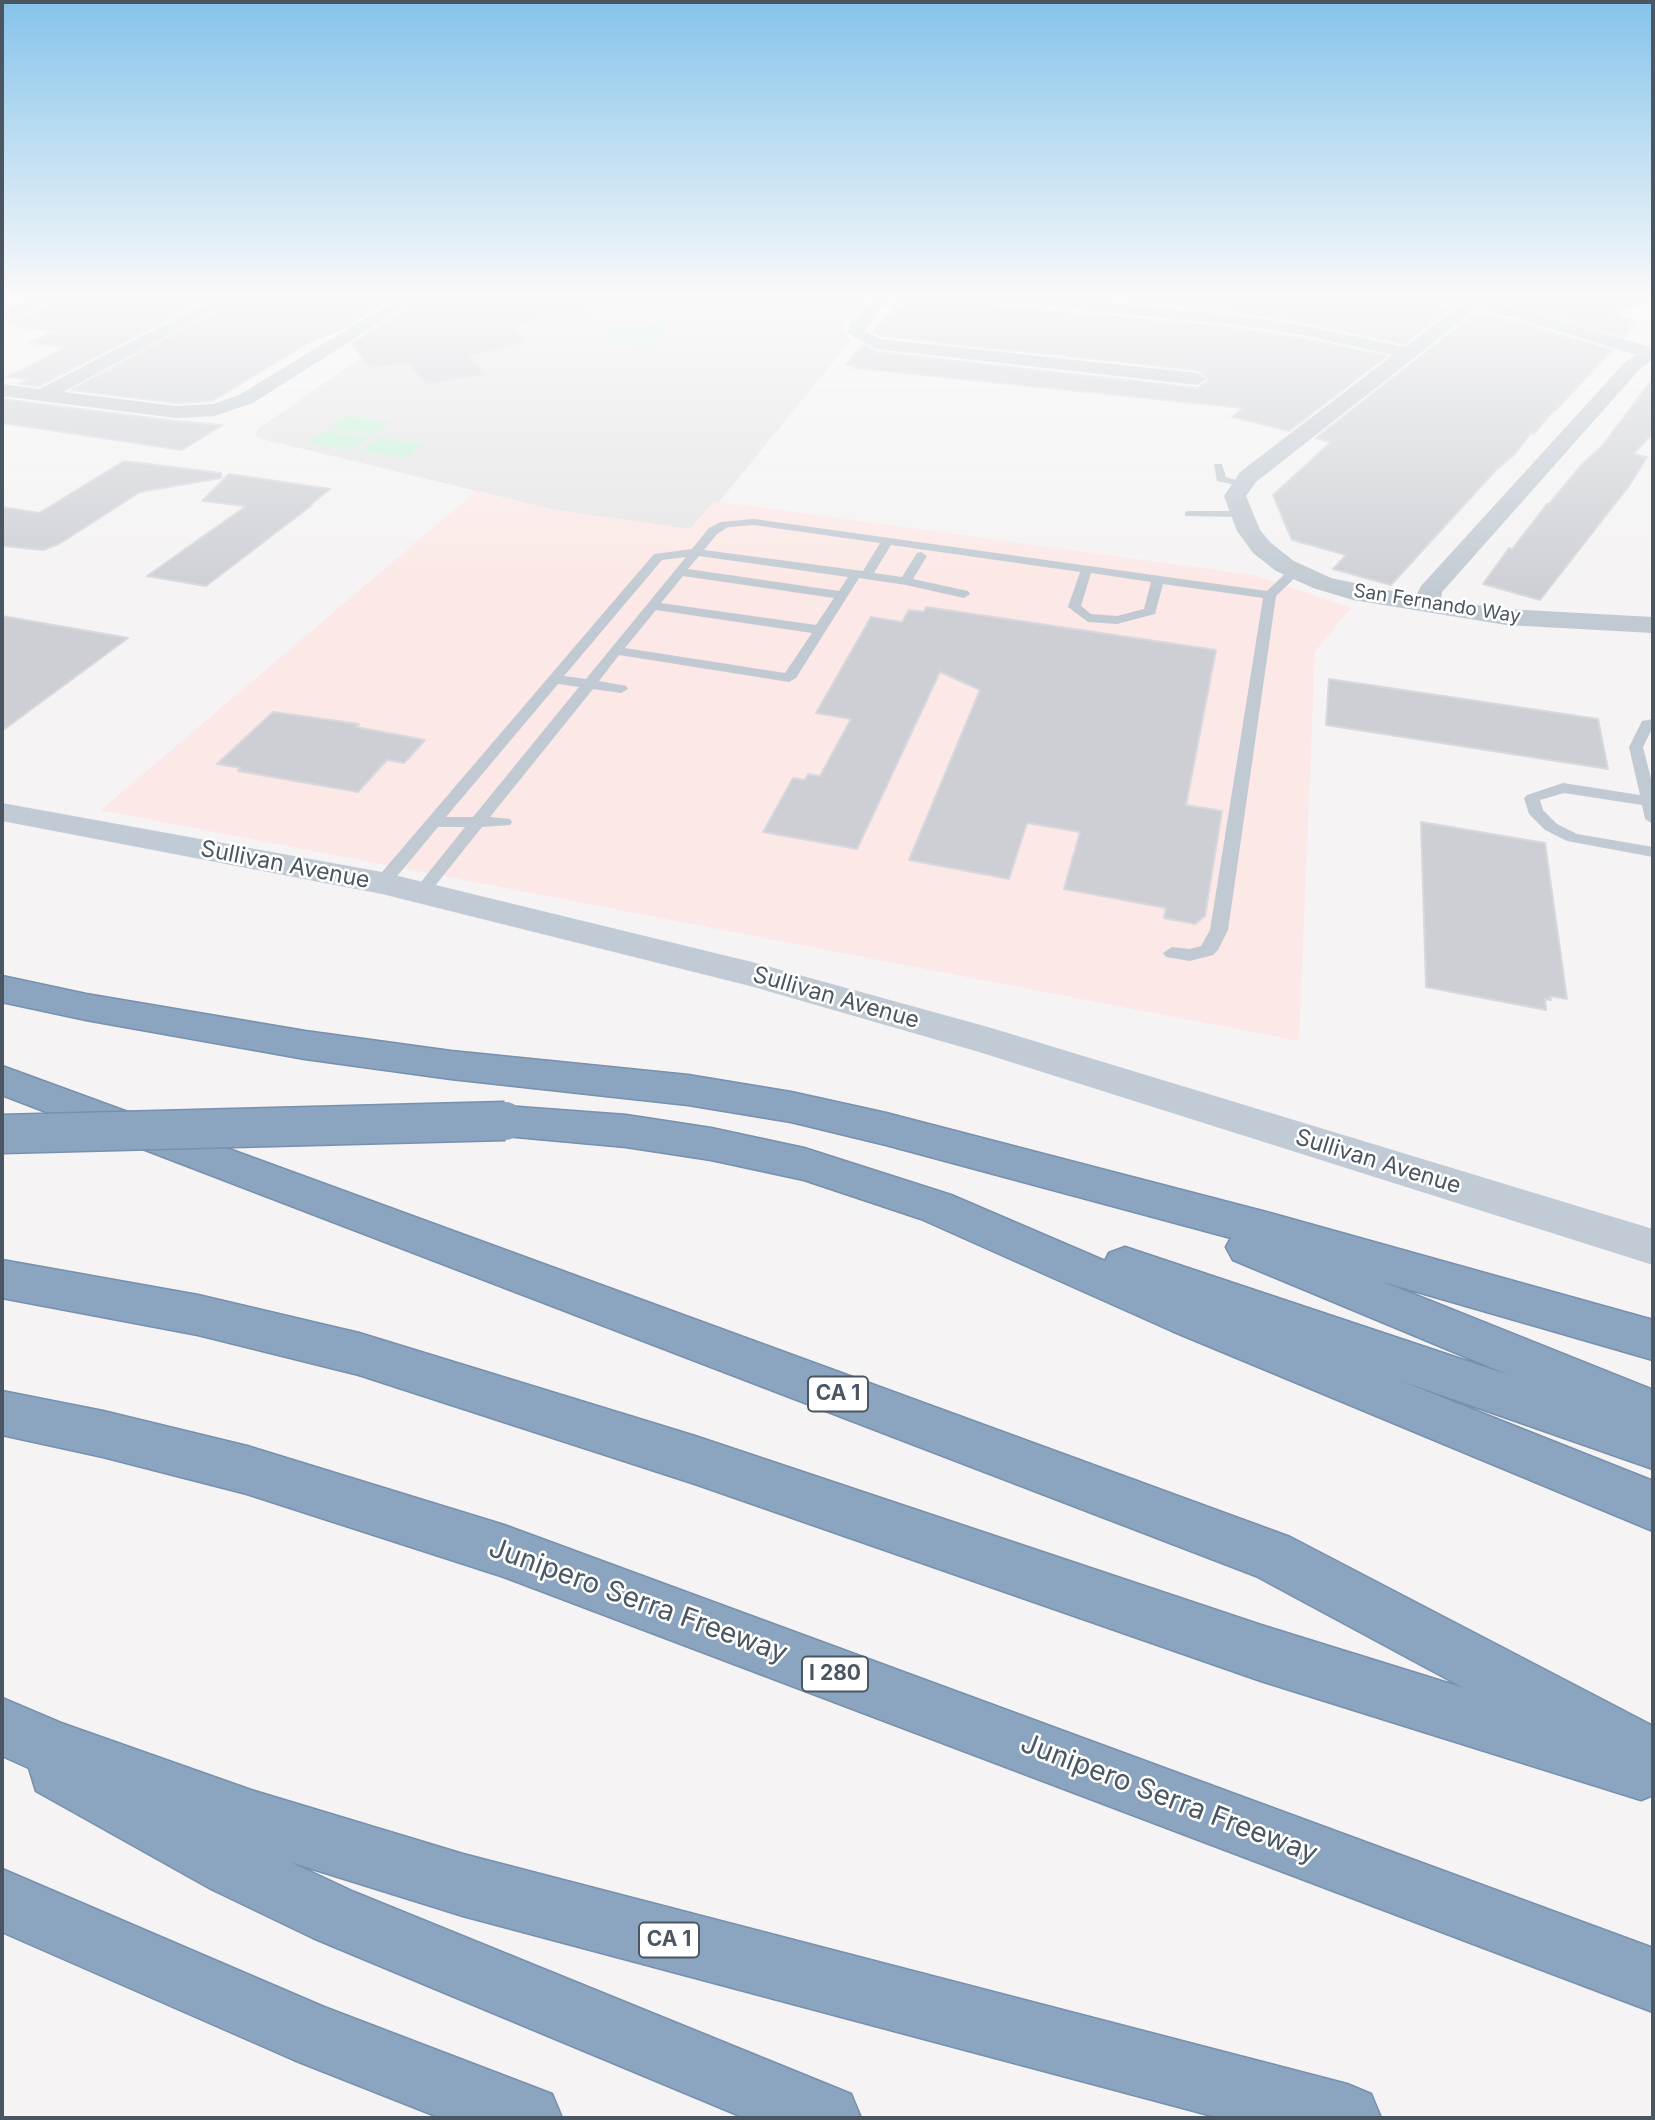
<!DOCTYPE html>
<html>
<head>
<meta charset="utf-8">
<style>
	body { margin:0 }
	#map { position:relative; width:1655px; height:2120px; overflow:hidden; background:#f5f3f3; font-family:Inter,sans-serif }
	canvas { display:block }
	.frame { position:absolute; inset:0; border:4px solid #4a5661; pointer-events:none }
</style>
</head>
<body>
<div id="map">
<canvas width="1655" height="2120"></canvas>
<div class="frame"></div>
</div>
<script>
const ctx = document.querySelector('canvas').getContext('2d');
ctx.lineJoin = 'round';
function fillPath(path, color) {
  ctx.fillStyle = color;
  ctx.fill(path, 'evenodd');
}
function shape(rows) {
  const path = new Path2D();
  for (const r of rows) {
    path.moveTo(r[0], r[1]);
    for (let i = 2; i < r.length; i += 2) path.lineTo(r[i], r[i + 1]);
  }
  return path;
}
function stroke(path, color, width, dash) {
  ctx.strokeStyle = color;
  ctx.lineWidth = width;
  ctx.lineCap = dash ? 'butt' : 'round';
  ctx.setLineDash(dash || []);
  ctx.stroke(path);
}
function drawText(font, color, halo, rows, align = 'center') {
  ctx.font = font + ' Inter,sans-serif';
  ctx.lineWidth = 5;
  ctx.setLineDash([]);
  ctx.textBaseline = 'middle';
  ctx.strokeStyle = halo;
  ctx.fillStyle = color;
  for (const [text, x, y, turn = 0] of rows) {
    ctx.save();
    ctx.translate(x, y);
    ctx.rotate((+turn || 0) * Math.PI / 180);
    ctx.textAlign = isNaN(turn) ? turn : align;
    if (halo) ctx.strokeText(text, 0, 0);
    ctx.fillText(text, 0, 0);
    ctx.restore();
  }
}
const education = shape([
	[450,297,869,297,844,325,843,332,851,340,696,530,555,510,258,438,255,434,259,428]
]);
const medical = shape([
	[476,491,556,510,690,529,714,501,1254,575,1351,608,1315,651,1299,1041,101,810]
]);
const green = shape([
	[658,322,664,330,664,335,653,348,617,344,602,332],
	[346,416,390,422,373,434,329,429],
	[325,431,370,437,351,450,306,444],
	[378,438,424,444,407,457,361,451]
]);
const building = shape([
	[59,297,213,297,39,386,19,384,28,379,7,377,66,347,29,343,55,331,18,327,23,324,8,322,55,303,59,297],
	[241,297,395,297,341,330,312,341,212,401,176,403,71,390,241,297],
	[422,297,589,297,590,312,511,325,528,342,468,356,485,374,426,384,407,362,371,368,352,344,422,297],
	[906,297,987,297,997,305,1229,327,1302,338,1387,356,1289,431,1232,417,1243,408,854,368,856,366,846,365,863,344,877,352,1197,388,1209,380,1197,370,882,336,873,332,906,297],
	[1075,297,1433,297,1437,304,1453,307,1404,344,1302,322,1229,311,1075,297],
	[1480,297,1653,297,1653,299,1614,314,1636,321,1626,325,1632,327,1624,337,1480,297],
	[1477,312,1514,321,1612,350,1555,411,1553,411,1534,434,1531,433,1514,455,1496,470,1391,585,1333,569,1346,555,1292,540,1273,495,1331,442,1316,438,1477,312],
	[1653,378,1653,433,1633,454,1647,457,1629,486,1540,600,1483,584,1509,548,1512,549,1547,504,1549,504,1582,464,1602,446,1653,378],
	[2,399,176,421,223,425,182,450,2,423,2,399],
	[124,461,221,473,221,478,140,492,59,544,43,550,2,546,2,507,39,513,124,461],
	[229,474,330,489,310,505,312,505,206,586,147,576,246,506,202,501,229,474],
	[926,607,1216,650,1186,805,1222,811,1205,916,1195,924,1164,918,1166,908,1064,889,1080,832,1027,823,1009,879,909,860,980,690,940,672,857,849,763,832,793,778,805,780,808,774,820,776,851,719,816,713,871,617,902,622,909,610,924,612,926,607],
	[2,616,128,638,2,731,2,616],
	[1329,679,1598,719,1608,769,1326,725,1329,679],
	[273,712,359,724,356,727,425,740,404,763,387,760,358,792,238,771,241,768,217,764,273,712],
	[1421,822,1545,843,1567,999,1550,996,1551,1000,1545,999,1546,1010,1426,987,1421,822]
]);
const lane = shape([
	[2,304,20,306,24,309,20,312,2,310,2,304],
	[1214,464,1222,464,1226,477,1245,483,1245,487,1217,481,1214,464],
	[1189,511,1242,511,1248,514,1242,517,1185,516,1185,512,1189,511],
	[754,519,1267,591,1291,568,1299,568,1299,574,1276,596,1228,930,1218,950,1213,955,1190,961,1166,957,1163,953,1172,947,1190,949,1201,946,1210,930,1263,598,1163,584,1155,614,1117,624,1088,622,1068,607,1080,572,891,545,874,573,902,577,917,553,921,552,927,556,913,579,968,591,970,594,964,598,906,585,859,578,796,678,789,682,619,655,599,681,626,686,628,689,621,693,593,689,490,817,510,819,512,822,510,825,482,827,427,896,415,896,413,892,465,827,438,827,388,887,376,887,374,883,376,879,654,554,692,549,709,528,721,522,754,519],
	[754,525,880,543,863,571,704,550,717,534,728,527,754,525],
	[699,556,848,577,839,591,688,569,699,556],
	[686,557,586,679,564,676,662,560,686,557],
	[1091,573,1151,582,1144,609,1117,616,1091,614,1081,606,1091,573],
	[683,576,834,598,816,625,661,603,683,576],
	[656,610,812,633,785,673,625,648,656,610],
	[558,684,579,687,473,817,446,817,558,684],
	[1653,719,1653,727,1643,747,1653,787,1653,824,1645,819,1642,805,1564,793,1540,800,1543,810,1557,824,1577,834,1653,847,1653,857,1567,841,1545,830,1529,814,1524,798,1527,795,1563,783,1640,795,1629,747,1642,721,1653,719]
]);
const street = shape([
	[218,297,239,297,63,392,176,406,213,404,239,395,400,297,420,297,253,403,215,416,176,418,2,396,2,384,39,389,218,297],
	[873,297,890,297,866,328,865,331,881,339,1197,373,1207,379,1197,385,877,349,847,333,851,323,873,297],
	[989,297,1049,297,1229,314,1302,325,1405,347,1467,299,1479,299,1482,303,1479,307,1256,482,1246,496,1260,530,1271,543,1294,561,1331,578,1416,596,1421,586,1626,361,1653,346,1653,359,1640,369,1442,592,1441,600,1506,609,1653,617,1653,633,1506,625,1353,600,1313,588,1276,571,1253,553,1237,531,1224,496,1240,472,1393,355,1302,335,1229,324,997,302,989,297]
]);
const secondary = shape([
	[34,297,56,297,54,301,2,322,2,311,34,297],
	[1436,297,1466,297,1525,310,1653,348,1653,360,1515,318,1438,301,1436,297],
	[2,803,382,872,752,962,988,1027,1653,1229,1653,1265,979,1052,750,986,382,894,2,821,2,803]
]);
const highway = shape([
	[2,976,86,994,305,1031,451,1051,688,1075,791,1092,886,1113,1270,1213,1653,1320,1653,1360,1383,1282,1653,1390,1653,1469,1401,1381,1653,1481,1653,1531,1172,1331,921,1219,804,1180,711,1160,626,1147,505,1136,491,1132,485,1121,491,1110,505,1106,626,1115,711,1128,804,1148,951,1195,1105,1261,1109,1253,1125,1247,1509,1375,1233,1260,1226,1247,1231,1238,886,1145,791,1122,688,1105,451,1079,305,1059,86,1020,2,1002,2,976],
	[2,1066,1290,1537,1653,1726,1653,1795,1641,1800,1261,1681,695,1484,359,1375,198,1335,2,1298,2,1260,198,1295,359,1333,695,1436,1261,1625,1464,1688,1256,1576,2,1095,2,1066],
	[2,1391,103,1411,247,1446,504,1525,1653,1948,1653,2012,504,1577,247,1494,103,1457,2,1435,2,1391],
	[2,1698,61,1723,251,1790,463,1854,1347,2084,1371,2094,1381,2118,1220,2118,463,1916,290,1862,354,1892,851,2094,861,2118,745,2118,313,1938,211,1889,36,1791,29,1768,2,1756,2,1698],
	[2,1869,324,2007,552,2094,562,2118,441,2118,294,2060,2,1932,2,1869]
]);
const highwayBridge = shape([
	[2,1134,505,1121]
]);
const farStreetnames = [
	["San Fernando Way",1437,604,9]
];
const shields = [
	[838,1394,60],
	[835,1674,66],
	[669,1940,60]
];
const shieldNames = [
	["CA 1",838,1394],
	["I 280",835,1674],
	["CA 1",669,1940]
];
const streetNames = [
	["Sullivan Avenue",285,865,11],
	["Sullivan Avenue",836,998,16],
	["Sullivan Avenue",1378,1162,17]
];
const nearStreetnames = [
	["Junipero Serra Freeway",638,1601,20],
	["Junipero Serra Freeway",1169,1799,21]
];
fillPath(education, '#e6e4e5');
fillPath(medical, '#fce8e6');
fillPath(green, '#c3f1d5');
fillPath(building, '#cdcfd5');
stroke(building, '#d7d9de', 2);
stroke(highway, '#7690ad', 3);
fillPath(lane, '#c1cad2');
fillPath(street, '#c1cad2');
fillPath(secondary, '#c1cbd6');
fillPath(highway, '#8ba5c1');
stroke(highwayBridge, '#7690ad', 41, []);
stroke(highwayBridge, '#8ba5c1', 38);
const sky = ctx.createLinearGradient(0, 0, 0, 594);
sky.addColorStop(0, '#85c3ea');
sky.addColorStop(0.5, '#fafafa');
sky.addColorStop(1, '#fafafa00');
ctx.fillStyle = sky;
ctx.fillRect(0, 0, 1655, 594);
drawText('19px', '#4a5661', '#fff', farStreetnames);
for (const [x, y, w] of shields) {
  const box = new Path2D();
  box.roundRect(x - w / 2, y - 17.5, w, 35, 5);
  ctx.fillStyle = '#fff';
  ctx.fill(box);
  stroke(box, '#4a5661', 2);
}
drawText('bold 21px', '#4a5661', null, shieldNames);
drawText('23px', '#4a5661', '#fff', streetNames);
drawText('28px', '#4a5661', '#fff', nearStreetnames);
</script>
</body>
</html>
